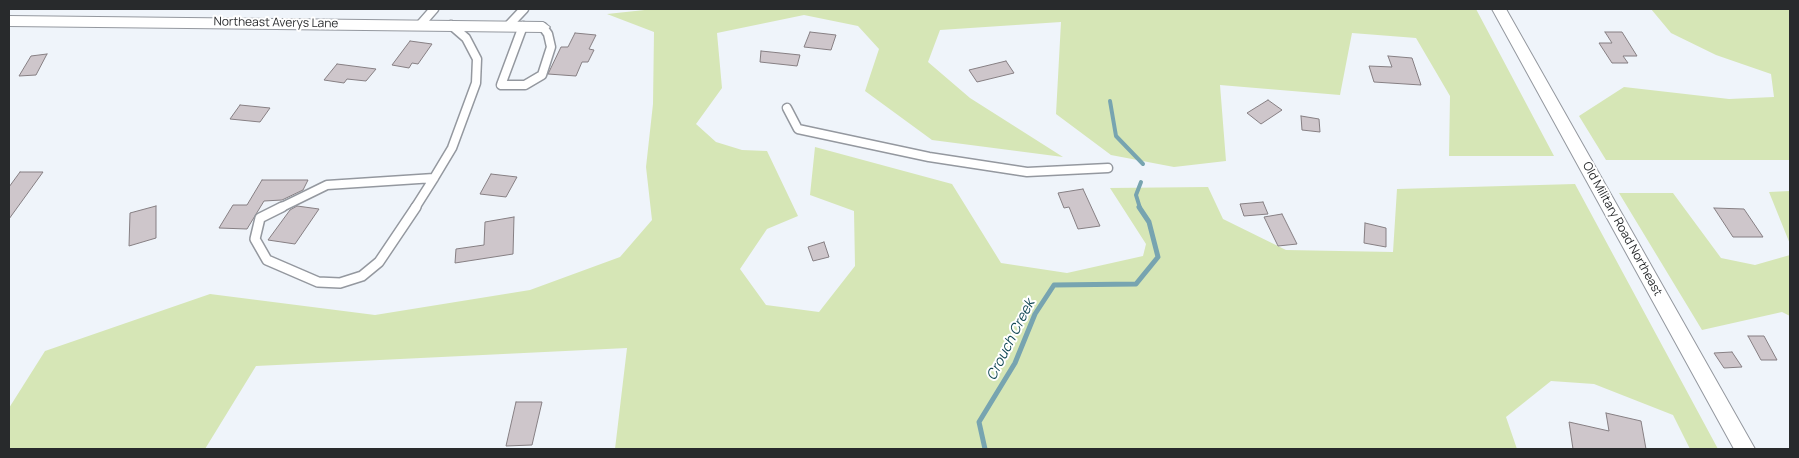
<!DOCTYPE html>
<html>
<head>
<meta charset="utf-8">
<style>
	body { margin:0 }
	#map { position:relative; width:1799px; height:458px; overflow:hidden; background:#eff4fa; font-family:Manrope,sans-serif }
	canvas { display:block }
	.frame { position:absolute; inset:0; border:10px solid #282a2c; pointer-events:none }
</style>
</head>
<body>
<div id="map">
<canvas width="1799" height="458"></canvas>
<div class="frame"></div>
</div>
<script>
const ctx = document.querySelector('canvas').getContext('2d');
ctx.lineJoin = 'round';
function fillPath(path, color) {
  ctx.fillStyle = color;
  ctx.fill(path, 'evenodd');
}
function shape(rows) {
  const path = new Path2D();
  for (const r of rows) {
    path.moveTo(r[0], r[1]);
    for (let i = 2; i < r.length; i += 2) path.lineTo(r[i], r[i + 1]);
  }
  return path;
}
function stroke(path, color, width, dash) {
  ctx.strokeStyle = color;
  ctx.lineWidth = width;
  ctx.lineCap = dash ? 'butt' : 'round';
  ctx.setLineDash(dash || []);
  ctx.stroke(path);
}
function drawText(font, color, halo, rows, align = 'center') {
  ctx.font = font + ' Manrope,sans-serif';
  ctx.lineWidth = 4;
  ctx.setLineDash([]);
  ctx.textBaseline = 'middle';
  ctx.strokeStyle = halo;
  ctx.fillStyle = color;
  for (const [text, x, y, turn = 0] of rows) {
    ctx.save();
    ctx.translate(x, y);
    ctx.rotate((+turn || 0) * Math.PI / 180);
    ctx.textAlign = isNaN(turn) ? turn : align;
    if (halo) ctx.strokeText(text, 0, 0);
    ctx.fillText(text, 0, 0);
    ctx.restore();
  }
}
const green = shape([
	[654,9,1476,9,1554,156,1449,156,1450,96,1416,38,1352,33,1340,95,1220,85,1226,161,1174,167,1111,155,1056,114,1061,22,940,30,928,62,970,98,1063,157,932,140,865,91,879,49,858,26,804,15,717,33,722,88,696,124,716,142,742,150,767,151,798,216,767,229,740,269,766,305,819,312,855,266,854,211,810,195,815,147,952,184,1001,263,1067,273,1143,256,1146,244,1110,188,1208,187,1223,219,1286,250,1393,252,1397,189,1575,184,1718,449,1690,449,1673,415,1594,384,1551,381,1506,417,1517,449,615,449,627,348,256,366,205,449,9,449,9,408,45,351,210,294,375,315,530,290,620,257,652,220,646,167,653,104,654,32,607,14],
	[1651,9,1790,9,1790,160,1606,160,1579,116,1624,87,1729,99,1774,97,1771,74,1716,55,1671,33],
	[1790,191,1790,244,1769,192],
	[1619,193,1673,193,1721,258,1755,265,1790,255,1790,316,1782,312,1702,330]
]);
const streamFar1 = shape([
	[1110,101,1116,136,1143,164],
	[1140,208,1136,195,1141,182]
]);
const stream = shape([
	[985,449,979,422,1015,363,1035,314,1054,285,1136,284,1158,257,1149,222,1139,207]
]);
const building = shape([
	[810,32,836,35,831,50,804,47,810,32],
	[1605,32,1622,32,1637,56,1623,56,1628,63,1612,63,1599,43,1612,43,1605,32],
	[575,33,596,35,589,49,594,50,588,62,582,62,576,76,548,74,561,47,568,47,575,33],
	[410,41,432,44,418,64,412,63,409,68,392,65,410,41],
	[761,51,800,55,797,66,760,62,761,51],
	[47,54,36,75,19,76,31,56,47,54],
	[1388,56,1412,58,1421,85,1374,82,1369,66,1392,67,1388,56],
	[1006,61,1014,73,977,82,969,70,1006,61],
	[337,64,376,69,366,81,347,79,344,83,324,80,337,64],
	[1268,100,1282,110,1261,124,1247,113,1268,100],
	[240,105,270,108,260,122,230,119,240,105],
	[1301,116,1319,119,1320,132,1302,130,1301,116],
	[20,172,43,172,9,219,9,187,20,172],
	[491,174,517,177,506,197,480,194,491,174],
	[262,180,308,180,303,190,282,200,264,201,247,229,219,228,233,205,247,205,262,180],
	[1083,189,1100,226,1078,229,1069,207,1064,208,1058,193,1083,189],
	[1263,202,1268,214,1244,216,1240,204,1263,202],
	[156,206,156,238,129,246,130,213,156,206],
	[297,206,319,209,295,244,268,240,290,210,297,206],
	[1714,208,1744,209,1763,237,1733,237,1714,208],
	[1282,214,1297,244,1278,246,1264,217,1282,214],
	[514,217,513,254,455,263,456,249,484,245,485,222,514,217],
	[1365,223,1386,228,1386,247,1364,243,1365,223],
	[824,242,829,257,813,261,808,247,824,242],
	[1748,336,1764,336,1777,360,1761,360,1748,336],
	[1732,352,1742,367,1724,368,1714,353,1732,352],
	[516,402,542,402,532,445,506,446,516,402],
	[1606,413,1641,421,1646,449,1573,449,1569,422,1609,431,1606,413]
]);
const laneFar1 = shape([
	[420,25,434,9],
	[508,26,524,9],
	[523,26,501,85,525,85,542,75,551,47,548,34,543,27],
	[787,108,798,129,929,157,1027,172,1108,168],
	[434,178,452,148,476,83,477,59,466,38,451,25],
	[280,208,327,185,434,178],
	[415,208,434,178]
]);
const lane = shape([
	[282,207,260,218,255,239,267,260,318,282,340,283,362,276,379,262,416,207]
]);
const street = shape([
	[1492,9,1506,9,1755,449,1734,449,1492,9],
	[9,16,543,22,550,27,543,32,9,26,9,16]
]);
const streetNames = [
	["Northeast Averys Lane",276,23,1],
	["Old Military Road Northeast",1622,229,61]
];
const waterNames = [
	["Crouch Creek",1011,340,-63]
];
fillPath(green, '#d6e6b6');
stroke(streamFar1, '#77a4b0', 4);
stroke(stream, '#77a4b0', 5);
fillPath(building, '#cec6cb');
stroke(building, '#867f83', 1);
stroke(laneFar1, '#94989f', 11);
stroke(lane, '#94989f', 12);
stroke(street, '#94989f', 2);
stroke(laneFar1, '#fff', 8);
stroke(lane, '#fff', 9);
fillPath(street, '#fff');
drawText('12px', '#282a2c', '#fff', streetNames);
drawText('italic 14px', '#144a57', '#fff', waterNames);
</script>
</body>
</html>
